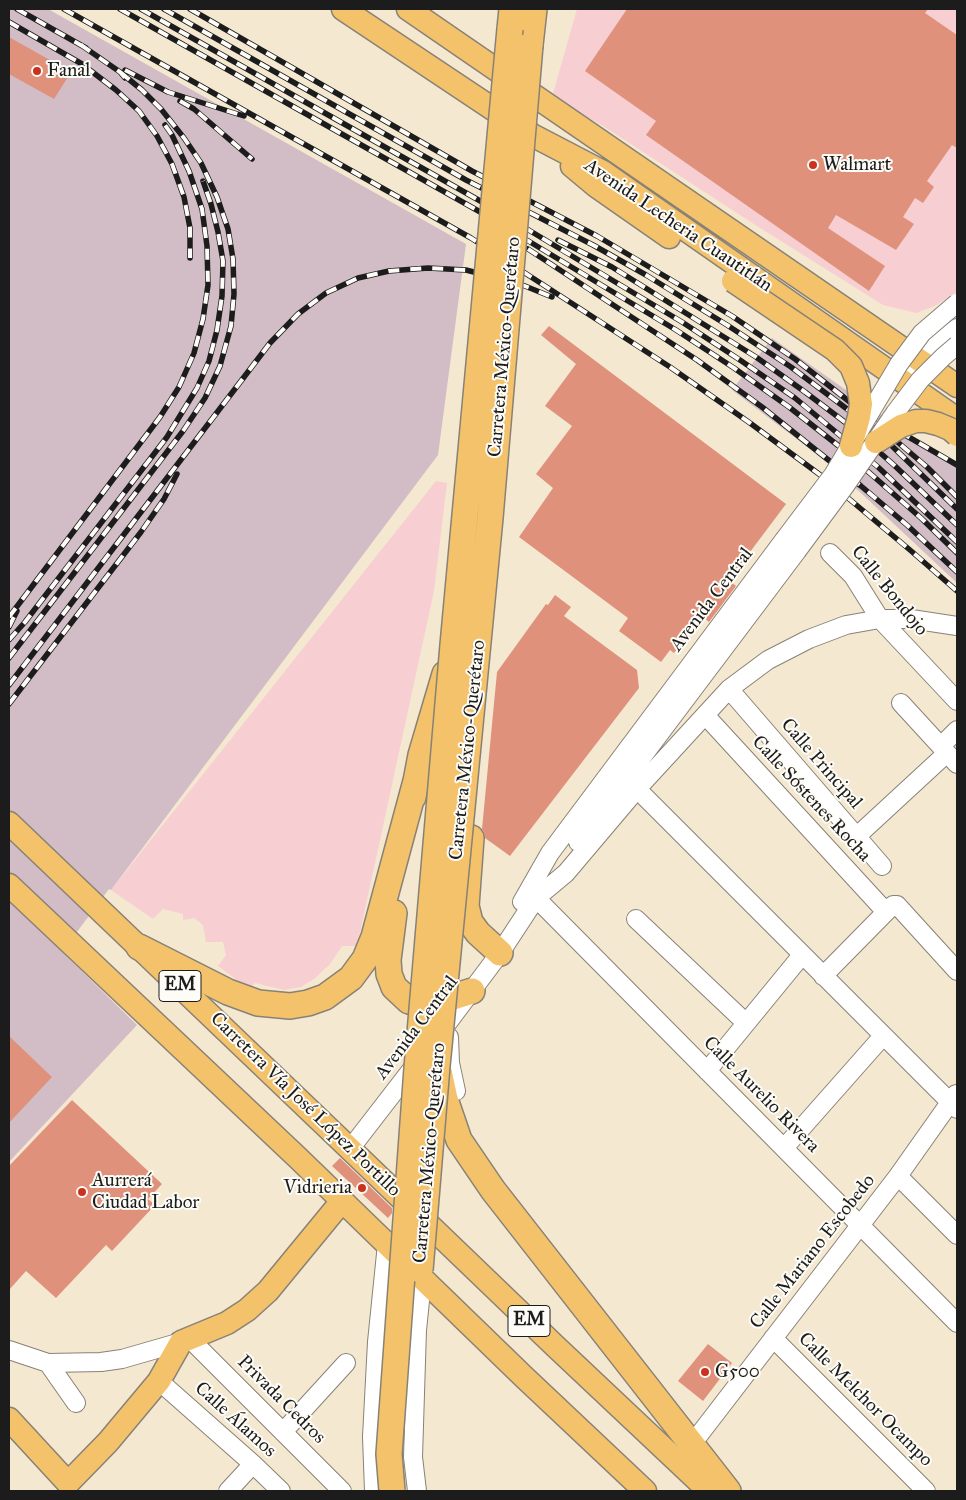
<!DOCTYPE html>
<html>
<head>
<meta charset="utf-8">
<style>
	body { margin:0 }
	#map { position:relative; width:966px; height:1500px; overflow:hidden; background:#f4e8d1; font-family:"IM FELL Great Primer",serif }
	canvas { display:block }
	.frame { position:absolute; inset:0; border:10px solid #1c1c1c; pointer-events:none }
</style>
</head>
<body>
<div id="map">
<canvas width="966" height="1500"></canvas>
<div class="frame"></div>
</div>
<script>
const ctx = document.querySelector('canvas').getContext('2d');
ctx.lineJoin = 'round';
function fillPath(path, color) {
  ctx.fillStyle = color;
  ctx.fill(path, 'evenodd');
}
function shape(rows) {
  const path = new Path2D();
  for (const r of rows) {
    path.moveTo(r[0], r[1]);
    for (let i = 2; i < r.length; i += 2) path.lineTo(r[i], r[i + 1]);
  }
  return path;
}
function stroke(path, color, width, dash) {
  ctx.strokeStyle = color;
  ctx.lineWidth = width;
  ctx.lineCap = dash ? 'butt' : 'round';
  ctx.setLineDash(dash || []);
  ctx.stroke(path);
}
function drawText(font, color, halo, rows, align = 'center') {
  ctx.font = font + ' "IM FELL Great Primer",serif';
  ctx.lineWidth = 4;
  ctx.setLineDash([]);
  ctx.textBaseline = 'middle';
  ctx.strokeStyle = halo;
  ctx.fillStyle = color;
  for (const [text, x, y, turn = 0] of rows) {
    ctx.save();
    ctx.translate(x, y);
    ctx.rotate((+turn || 0) * Math.PI / 180);
    ctx.textAlign = isNaN(turn) ? turn : align;
    if (halo) ctx.strokeText(text, 0, 0);
    ctx.fillText(text, 0, 0);
    ctx.restore();
  }
}
const built = shape([
	[577,9,957,9,957,292,935,306,916,313,883,305,757,226,603,126,552,97],
	[436,481,447,483,434,591,357,946,342,946,330,964,314,979,301,987,284,990,255,983,249,989,218,966,226,955,223,942,206,942,203,925,194,918,183,920,183,914,163,909,153,919,111,890]
]);
const industrial = shape([
	[9,9,48,9,466,244,438,455,111,890,109,889,62,952,137,1025,9,1162],
	[772,338,957,468,957,583,831,465,732,390]
]);
const building = shape([
	[627,9,928,9,925,13,957,35,957,148,952,145,927,181,934,187,923,203,915,198,903,217,914,224,896,250,836,215,828,228,885,266,869,291,646,135,656,121,585,71],
	[9,37,64,68,68,77,54,99,9,74],
	[549,326,786,504,729,580,736,586,709,622,702,616,674,653,670,650,661,662,619,631,628,618,519,537,553,488,536,474,572,426,545,406,576,364,541,335],
	[555,595,571,607,564,616,637,670,639,688,510,856,485,838,484,832,482,829,497,672,546,604,548,605],
	[9,1036,52,1077,9,1123],
	[72,1100,162,1184,148,1199,155,1205,112,1251,106,1245,56,1298,26,1271,9,1290,9,1166],
	[340,1158,392,1208,392,1213,388,1218,332,1166],
	[708,1344,732,1363,703,1401,678,1381]
]);
const minor = shape([
	[901,379,917,358,957,328],
	[830,553,853,576,880,619,957,701],
	[957,626,911,619,880,619,846,625,809,639,768,660,729,689,637,789,566,873,536,898,957,1323],
	[729,689,882,866],
	[901,703,957,764],
	[705,715,886,912],
	[941,746,957,730],
	[637,789,957,1109],
	[856,837,947,753],
	[578,842,797,551],
	[522,902,550,853,784,540],
	[636,919,746,1023],
	[823,976,886,912,893,905,897,905,957,971],
	[440,1033,500,953,542,889],
	[449,1037,450,1063,456,1091],
	[707,1071,802,955],
	[784,1148,883,1036],
	[350,1149,418,1061],
	[898,1176,957,1235],
	[773,1338,926,1491],
	[190,1339,342,1491],
	[9,1350,48,1363,101,1362,122,1359,181,1342],
	[48,1363,76,1403],
	[159,1381,253,1464,281,1491],
	[283,1432,346,1363],
	[699,1435,898,1176,956,1094],
	[228,1491,253,1464],
	[374,1491,372,1437,377,1342,387,1244],
	[417,1491,413,1457,417,1330,421,1291,425,1281]
]);
const major = shape([
	[343,9,532,135,603,172,957,419],
	[408,9,957,386],
	[572,166,596,186,669,237],
	[9,823,350,1149,554,1345,709,1491],
	[9,885,298,1158,524,1377,645,1491],
	[9,1419,68,1483,108,1442,159,1381,181,1342,227,1323,247,1310,268,1291,342,1201]
]);
const highway = shape([
	[510,29,512,9],
	[530,45,534,9],
	[413,797,421,755,445,674],
	[471,838,466,906,470,922,478,933,500,953],
	[394,913,388,960,389,974,394,987,409,1001,424,1004,440,1001,472,991],
	[139,947,228,992,258,1003,290,1006,308,1003,325,997,351,978,365,959,374,937,416,781],
	[439,1071,445,1099,459,1140,493,1190,728,1491]
]);
const rail = shape([
	[17,9,86,48],
	[64,9,471,238,670,367,750,423,823,477,910,550,957,591],
	[120,9,482,213,676,330,734,368,789,407,840,447,921,518,957,553],
	[141,9,482,202,682,322,740,360,795,398,878,467,957,542],
	[164,9,466,180,593,245,646,275,727,325,791,367,855,415,893,447,957,509],
	[190,9,472,171,597,236,732,316,795,359,855,406,927,467,957,497],
	[9,22,82,64,116,90,139,111,157,136,172,164,184,197,190,228,190,258],
	[81,45,120,72,125,78],
	[125,70,168,92,244,116],
	[180,101,194,109,252,159],
	[558,240,612,267,756,357,805,392,850,426,895,466,957,525],
	[528,249,697,360,762,407,861,486,907,525,957,572],
	[881,421,957,465],
	[9,617,160,417,179,387,194,353,203,319,208,285,207,246,202,209,189,171,172,135,165,125],
	[9,627,17,611],
	[9,640,25,622,167,437,197,388,209,361,217,330,222,296,223,261,218,232,211,204,203,181],
	[9,658,183,431,205,398,220,366,231,326,234,294,233,259,228,229,217,197,201,163,184,138,161,109,142,90,120,72],
	[9,685,270,343,298,314,326,293,358,278,389,271,428,268,466,270,520,284,552,297],
	[9,704,141,532,164,499,177,474]
]);
const minorBridge = shape([
	[784,540,833,475,899,364,922,333,957,303],
	[797,551,845,486,895,413,920,380,943,357,957,345]
]);
const majorBridge = shape([
	[733,281,835,350,851,366,858,383,861,404,859,417,851,446],
	[876,442,901,426,916,421,926,421,938,424,950,429,957,435]
]);
const highwayBridge = shape([
	[420,1270,437,1066,490,518,530,45],
	[392,1491,389,1454,417,1068,453,645,510,29]
]);
const markers = [
	[37,71,5,"#c8321e"],
	[813,165,5,"#c8321e"],
	[362,1188,5,"#c8321e"],
	[82,1192,5,"#c8321e"],
	[705,1372,5,"#c8321e"]
];
const shields = [
	[180,986,42],
	[529,1321,42]
];
const shieldNames = [
	["EM",180,986],
	["EM",529,1321]
];
const poiNames = [
	["Fanal",47,71],
	["Walmart",823,165],
	["Aurrerá",92,1181],
	["Ciudad Labor",92,1203],
	["Vidrieria",352,1188,"right"],
	["G500",715,1372]
];
const streetNames = [
	["Avenida Lecheria Cuautitlán",678,226,34],
	["Carretera México-Querétaro",505,347,-85],
	["Calle Bondojo",889,591,51],
	["Avenida Central",712,600,-53],
	["Carretera México-Querétaro",468,750,-84],
	["Calle Principal",821,764,49],
	["Calle Sóstenes Rocha",811,799,47],
	["Avenida Central",417,1028,-53],
	["Calle Aurelio Rivera",761,1095,45],
	["Carretera Vía José López Portillo",305,1105,44],
	["Carretera México-Querétaro",430,1153,-85],
	["Calle Mariano Escobedo",813,1252,-52],
	["Privada Cedros",281,1400,45],
	["Calle Melchor Ocampo",865,1400,45],
	["Calle Álamos",235,1420,42]
];
fillPath(built, '#f7cfd2');
fillPath(industrial, '#d2bdc6');
fillPath(building, '#e0917c');
stroke(minor, '#888276', 20);
stroke(major, '#888276', 25);
stroke(highway, '#888276', 28);
stroke(minor, '#fff', 18);
stroke(major, '#f3c26a', 22);
stroke(highway, '#f3c26a', 25);
stroke(rail, '#1c1c1c', 5.5);
stroke(rail, '#fdfcf7', 4, [11]);
stroke(minorBridge, '#888276', 20, []);
stroke(majorBridge, '#888276', 25, []);
stroke(highwayBridge, '#888276', 28, []);
stroke(minorBridge, '#fff', 18);
stroke(majorBridge, '#f3c26a', 22);
stroke(highwayBridge, '#f3c26a', 25);
for (const [x, y, r, color] of markers) {
  const dot = new Path2D();
  dot.arc(x, y, r, 0, 2 * Math.PI);
  ctx.fillStyle = color;
  ctx.fill(dot);
  stroke(dot, '#fdfcf7', 2);
}
for (const [x, y, w] of shields) {
  const box = new Path2D();
  box.roundRect(x - w / 2, y - 15.5, w, 31, 4);
  ctx.fillStyle = '#fdfcf7';
  ctx.fill(box);
  stroke(box, '#1c1c1c', 1);
}
drawText('bold 18px', '#1c1c1c', null, shieldNames);
drawText('19px', '#1c1c1c', '#fdfcf7', poiNames, 'left');
drawText('19px', '#1c1c1c', '#fdfcf7', streetNames);
</script>
</body>
</html>
